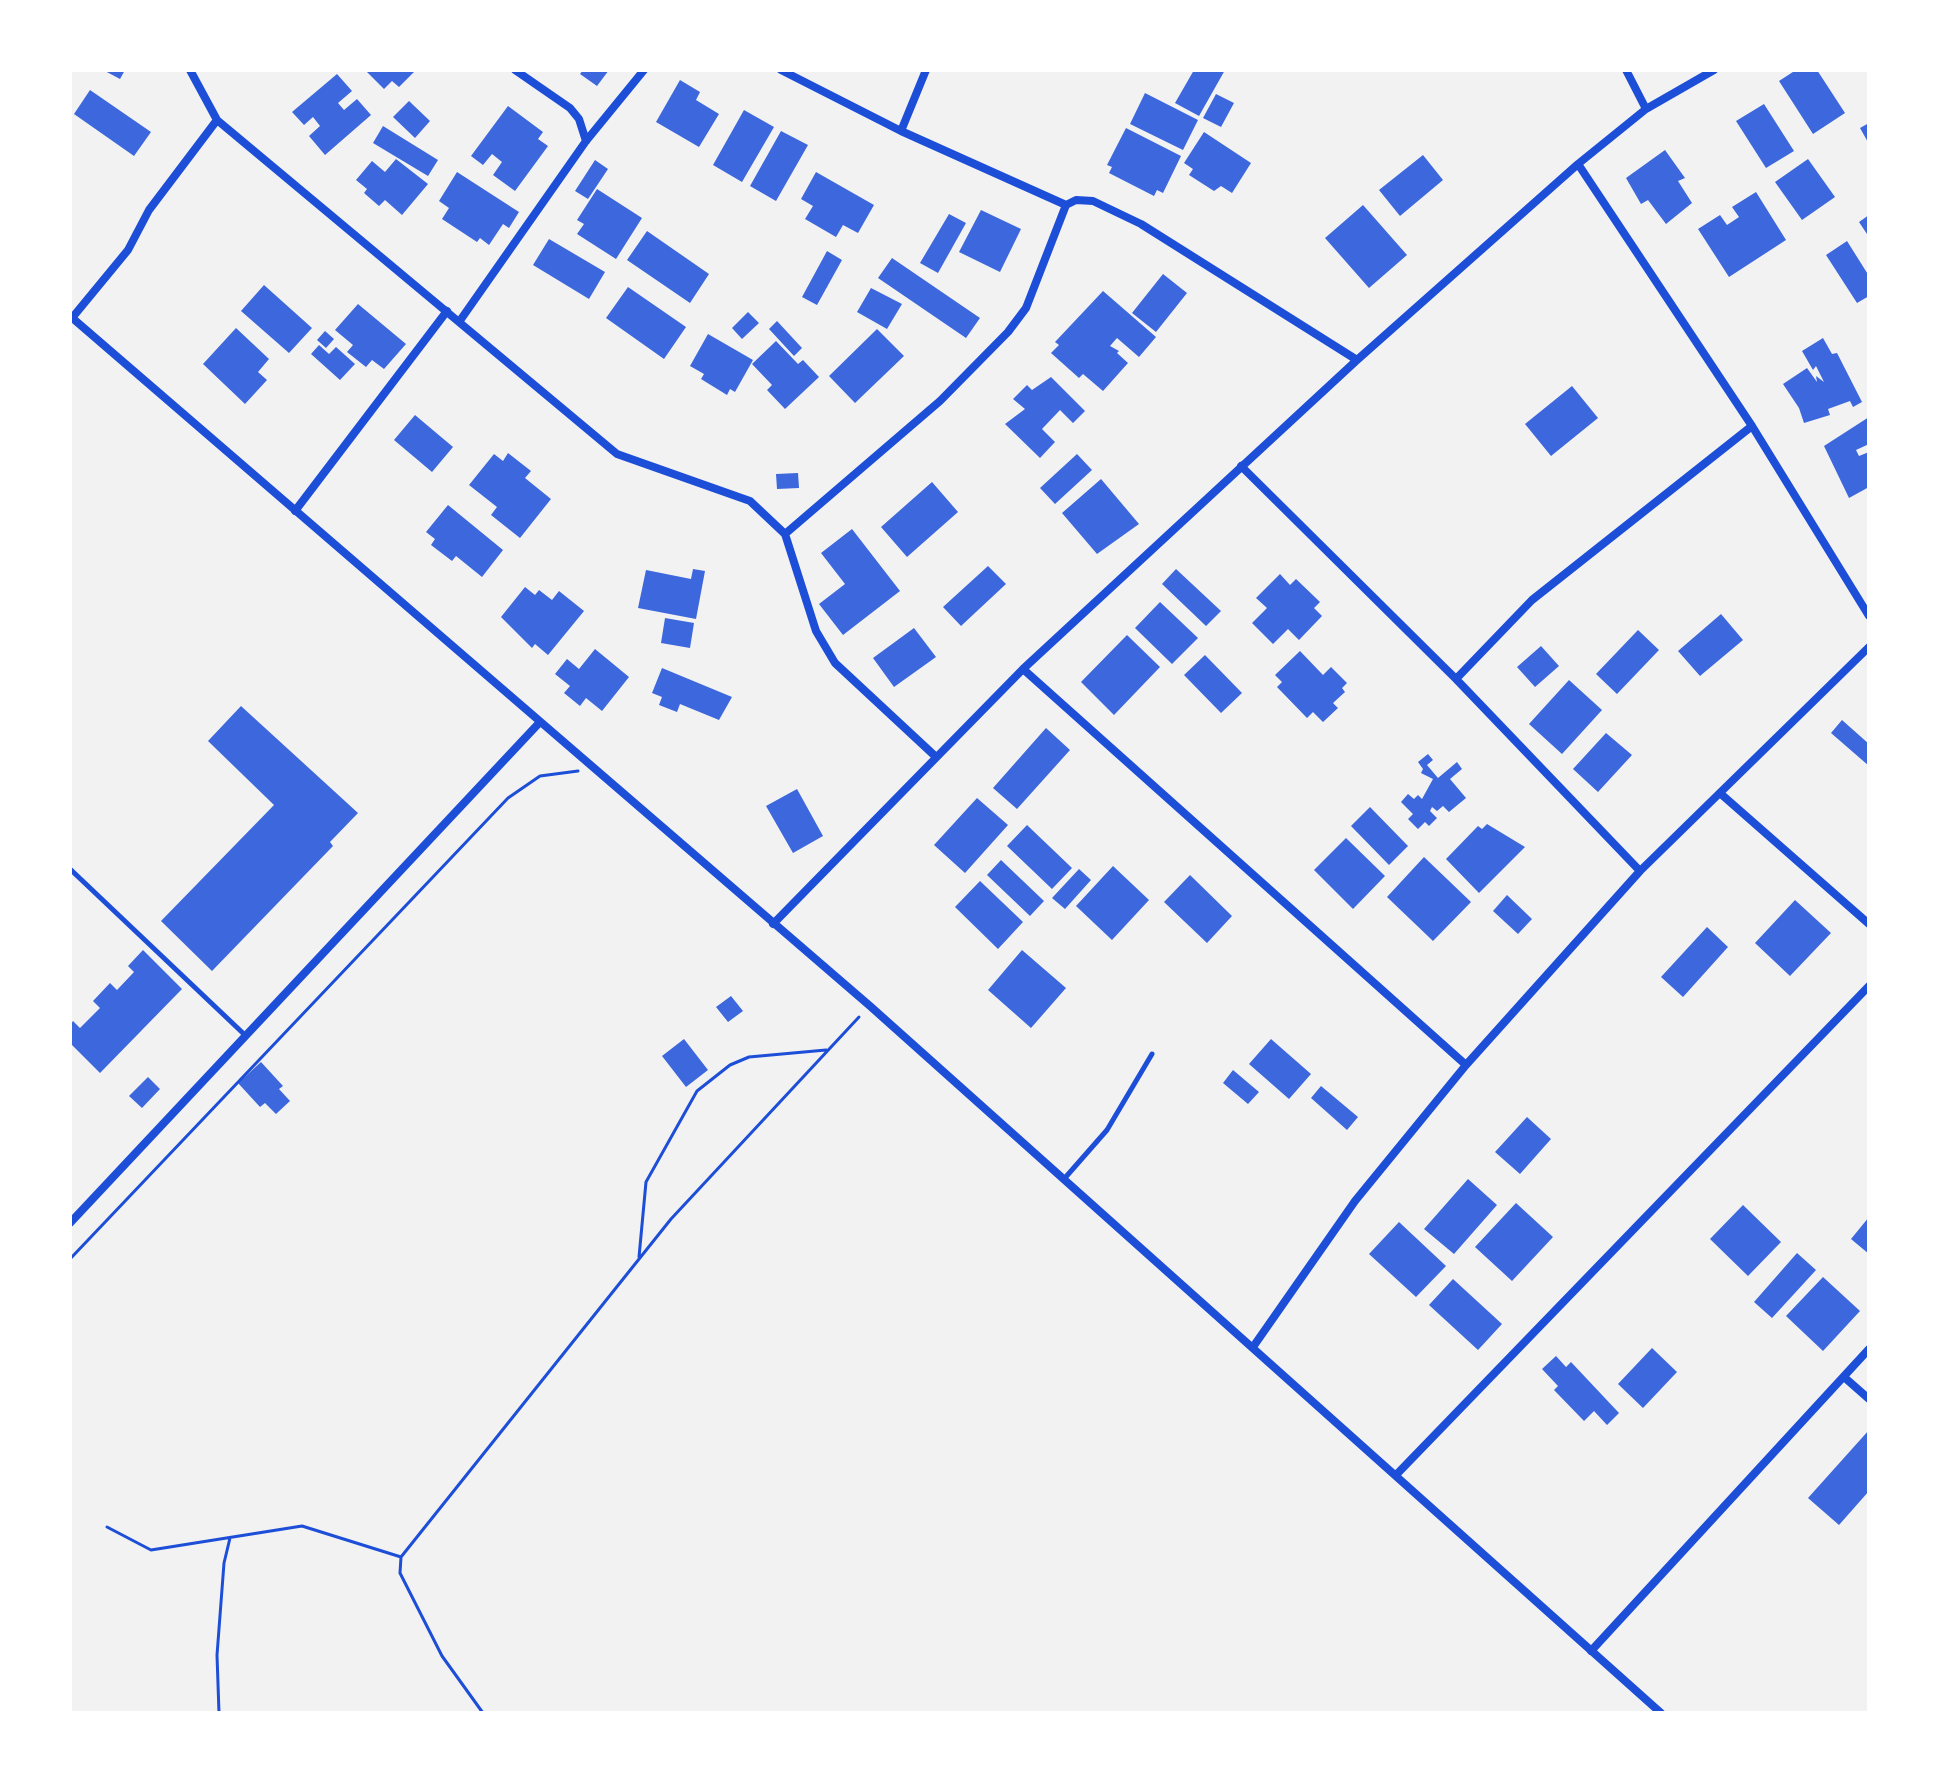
<!DOCTYPE html>
<html>
<head>
<meta charset="utf-8">
<style>
	body { margin:0 }
	#map { position:relative; width:1939px; height:1783px; overflow:hidden; background:#f2f2f2; font-family:Cabin,sans-serif }
	canvas { display:block }
	.frame { position:absolute; inset:0; border:72px solid #fff; pointer-events:none }
</style>
</head>
<body>
<div id="map">
<canvas width="1939" height="1783"></canvas>
<div class="frame"></div>
</div>
<script>
const ctx = document.querySelector('canvas').getContext('2d');
ctx.lineJoin = 'round';
function fillPath(path, color) {
  ctx.fillStyle = color;
  ctx.fill(path, 'evenodd');
}
function shape(rows) {
  const path = new Path2D();
  for (const r of rows) {
    path.moveTo(r[0], r[1]);
    for (let i = 2; i < r.length; i += 2) path.lineTo(r[i], r[i + 1]);
  }
  return path;
}
function stroke(path, color, width, dash) {
  ctx.strokeStyle = color;
  ctx.lineWidth = width;
  ctx.lineCap = dash ? 'butt' : 'round';
  ctx.setLineDash(dash || []);
  ctx.stroke(path);
}
const building = shape([
	[103,70,125,70,120,79],
	[365,70,416,70,399,87,392,81,384,89],
	[583,70,609,70,597,86,580,74],
	[1194,70,1225,70,1199,116,1175,103],
	[1796,70,1817,70,1845,113,1813,134,1779,81],
	[337,74,352,91,338,103,344,110,357,99,371,115,325,155,309,136,320,126,313,117,304,125,292,112],
	[680,80,700,92,696,100,719,114,699,147,656,122],
	[90,90,151,132,134,156,74,114],
	[1145,93,1198,120,1183,150,1130,124],
	[1216,94,1234,103,1221,127,1203,118],
	[409,101,430,121,415,138,393,117],
	[1764,104,1794,151,1766,168,1736,121],
	[508,106,543,132,538,139,548,146,515,191,493,175,502,162,492,154,483,165,471,156],
	[744,110,774,127,742,182,713,165],
	[1869,123,1869,144,1860,128],
	[383,126,438,160,428,176,373,143],
	[1126,128,1181,156,1163,193,1157,190,1154,196,1109,173,1112,167,1107,165],
	[781,131,808,145,776,201,750,186],
	[1204,132,1251,163,1232,193,1221,186,1214,191,1189,175,1193,169,1184,163],
	[1665,150,1685,178,1678,181,1692,203,1666,224,1648,200,1641,204,1626,178],
	[1423,155,1443,180,1400,216,1379,190],
	[396,159,428,184,402,215,385,200,379,206,364,193,367,189,356,180,372,161,385,172],
	[1808,159,1835,197,1802,220,1775,182],
	[595,160,608,169,588,199,575,191],
	[457,172,519,212,509,228,503,224,489,245,480,238,477,242,442,219,449,208,439,201],
	[816,172,874,205,858,233,843,225,836,237,805,219,813,206,801,199],
	[597,189,642,218,616,259,577,234,584,224,577,220],
	[1756,192,1786,240,1729,277,1698,229,1720,215,1727,225,1739,217,1732,207],
	[1363,205,1407,255,1369,288,1325,238],
	[981,210,1021,229,1000,272,959,252],
	[949,214,966,223,938,273,920,263],
	[1869,215,1869,237,1859,222],
	[647,231,709,274,690,303,627,260],
	[549,239,605,272,589,299,533,265],
	[1847,241,1869,276,1869,296,1857,303,1826,255],
	[827,251,842,260,817,305,802,297],
	[892,258,980,318,966,338,878,278],
	[1163,274,1187,293,1156,332,1132,313],
	[264,285,312,328,289,353,241,311],
	[628,287,686,327,664,359,606,318],
	[871,288,902,304,887,329,857,312],
	[1103,291,1156,337,1139,357,1117,338,1110,346,1119,351,1117,353,1128,363,1103,391,1083,374,1079,378,1051,353,1059,345,1055,342],
	[358,304,406,344,384,369,372,360,366,367,347,352,353,345,335,330],
	[748,312,759,323,742,339,732,328],
	[777,321,802,348,794,356,769,329],
	[236,328,269,359,258,372,267,380,245,404,203,364],
	[877,329,904,356,855,403,829,376],
	[325,331,334,339,326,348,317,340],
	[708,334,753,360,735,392,730,389,727,395,701,379,704,374,690,366],
	[1823,338,1832,354,1837,353,1862,402,1853,407,1850,401,1828,409,1830,415,1804,423,1799,408,1783,384,1807,368,1817,382,1816,376,1824,382,1816,366,1813,370,1802,351],
	[776,341,798,364,803,360,819,377,785,409,767,390,772,385,752,364],
	[319,345,329,354,336,347,355,364,340,380,311,354],
	[1051,377,1085,411,1073,423,1060,410,1042,429,1055,442,1040,458,1005,424,1025,409,1013,399,1027,385,1032,390],
	[1572,386,1598,418,1551,456,1525,424],
	[415,415,453,447,432,472,394,440],
	[1869,417,1869,444,1856,450,1859,456,1869,452,1869,487,1849,498,1824,446],
	[508,453,531,471,525,478,551,499,520,538,491,515,497,507,469,485,494,454,503,461],
	[1077,454,1092,470,1055,504,1040,488],
	[798,473,799,488,777,489,776,474],
	[1101,479,1139,524,1097,554,1062,513],
	[932,482,958,512,907,557,881,527],
	[448,505,503,550,482,577,456,556,452,561,431,545,435,539,426,532],
	[852,529,900,591,843,635,819,604,845,584,821,553],
	[988,566,1006,584,961,626,943,607],
	[693,569,705,571,696,619,638,608,646,570,691,579],
	[1176,569,1221,611,1206,626,1162,584],
	[1280,574,1290,585,1296,579,1320,602,1314,608,1322,616,1299,640,1288,629,1273,644,1252,623,1267,608,1256,598],
	[525,587,535,595,539,590,552,600,559,591,584,611,548,655,535,644,532,648,501,617],
	[1160,602,1198,638,1172,664,1135,628],
	[1721,614,1743,640,1700,676,1678,651],
	[665,618,694,623,690,648,661,643],
	[914,628,936,657,894,687,873,658],
	[1638,630,1659,650,1617,694,1596,674],
	[1127,635,1160,667,1114,715,1081,682],
	[1541,646,1559,666,1535,687,1517,667],
	[595,649,629,677,602,711,586,698,580,706,564,693,570,686,555,674,567,659,579,669],
	[1300,651,1323,675,1331,667,1347,683,1342,688,1345,692,1333,703,1338,708,1323,722,1313,712,1307,718,1277,687,1282,682,1275,675],
	[1205,655,1242,693,1221,713,1184,675],
	[662,668,732,697,719,720,680,704,677,712,659,705,662,697,652,693],
	[1569,680,1602,710,1562,754,1529,724],
	[241,706,358,813,330,842,333,846,212,971,161,921,274,805,208,741],
	[1842,720,1869,744,1869,766,1831,733],
	[1046,728,1070,750,1017,809,993,788],
	[1606,733,1632,755,1598,792,1573,769],
	[1428,754,1433,760,1427,765,1438,778,1457,762,1462,769,1450,779,1466,798,1449,812,1443,806,1437,811,1432,807,1430,811,1437,818,1429,826,1425,822,1418,829,1408,819,1413,814,1401,802,1408,794,1414,799,1418,795,1422,799,1433,779,1421,773,1423,769,1418,762],
	[797,789,823,836,793,853,766,806],
	[977,798,1008,825,965,873,934,845],
	[1370,807,1408,846,1389,865,1351,826],
	[1487,824,1525,847,1479,893,1446,859,1478,826,1482,829],
	[1027,825,1072,868,1052,889,1007,846],
	[1346,838,1385,876,1353,909,1314,870],
	[1424,857,1471,902,1433,941,1387,897],
	[1001,860,1044,901,1030,916,987,875],
	[1113,866,1149,900,1112,940,1076,906],
	[1079,869,1091,880,1065,909,1052,898],
	[1190,875,1232,916,1207,943,1164,902],
	[980,881,1023,922,998,949,955,907],
	[1507,895,1532,919,1518,934,1493,911],
	[1795,900,1831,933,1790,976,1755,943],
	[1707,927,1728,947,1683,997,1661,977],
	[143,950,182,989,100,1073,70,1043,70,1025,73,1021,80,1028,100,1008,93,1001,110,983,117,990,134,972,128,966],
	[1022,950,1066,988,1031,1028,988,990],
	[731,996,743,1011,728,1022,716,1007],
	[684,1039,708,1070,686,1087,662,1056],
	[1271,1039,1311,1074,1289,1099,1249,1064],
	[261,1062,283,1086,279,1089,290,1101,276,1114,265,1103,260,1107,238,1083],
	[1233,1070,1259,1092,1248,1104,1223,1083],
	[148,1077,160,1089,142,1108,129,1096],
	[1321,1086,1358,1117,1347,1130,1311,1098],
	[1527,1117,1551,1139,1520,1174,1495,1152],
	[1468,1179,1497,1205,1454,1254,1424,1229],
	[1516,1203,1553,1237,1512,1281,1475,1247],
	[1743,1205,1781,1242,1748,1276,1710,1239],
	[1869,1217,1869,1254,1851,1239],
	[1399,1222,1446,1266,1416,1297,1369,1254],
	[1797,1253,1816,1270,1772,1318,1754,1302],
	[1823,1277,1860,1311,1823,1351,1786,1316],
	[1453,1279,1502,1324,1478,1350,1429,1305],
	[1652,1348,1677,1372,1643,1408,1618,1384],
	[1556,1356,1566,1367,1571,1362,1619,1413,1607,1425,1594,1411,1584,1421,1554,1390,1558,1386,1542,1369],
	[1869,1430,1869,1491,1839,1525,1808,1498]
]);
const path = shape([
	[639,1257,646,1182,697,1091,730,1065,749,1057,826,1050],
	[70,1259,508,798,540,776,578,771],
	[107,1527,151,1550,302,1526,401,1557],
	[219,1713,217,1655,224,1563,230,1538],
	[483,1713,442,1656,400,1573,401,1557,671,1219,859,1017]
]);
const service = shape([
	[70,869,246,1036],
	[1064,1179,1107,1130,1152,1054]
]);
const minor = shape([
	[190,70,217,120,617,454,750,501,785,534,816,631,835,663,935,756],
	[515,70,570,108,579,119,586,141],
	[781,70,901,131,1066,205],
	[1626,70,1646,109],
	[901,131,926,70],
	[1578,164,1752,426,1869,616],
	[70,316,870,1006,1661,1713],
	[72,318,128,250,149,210,217,120],
	[459,322,586,141,644,70],
	[1241,466,1456,679,1640,871],
	[295,511,447,311],
	[785,534,940,401,1008,332,1026,308,1066,205,1076,200,1093,201,1141,224,1357,360],
	[1023,669,1466,1065],
	[1456,679,1532,600,1752,426],
	[1721,794,1869,924],
	[773,924,1023,669,1357,360,1578,164,1646,109,1714,70],
	[70,1223,540,722],
	[1253,1347,1355,1201,1466,1065,1640,871,1869,647],
	[1844,1377,1869,1399],
	[1396,1475,1869,986],
	[1591,1651,1869,1349]
]);
fillPath(building, '#3d67dc');
stroke(path, '#1d4ed8', 3);
stroke(service, '#1d4ed8', 5);
stroke(minor, '#1d4ed8', 8);
</script>
</body>
</html>
